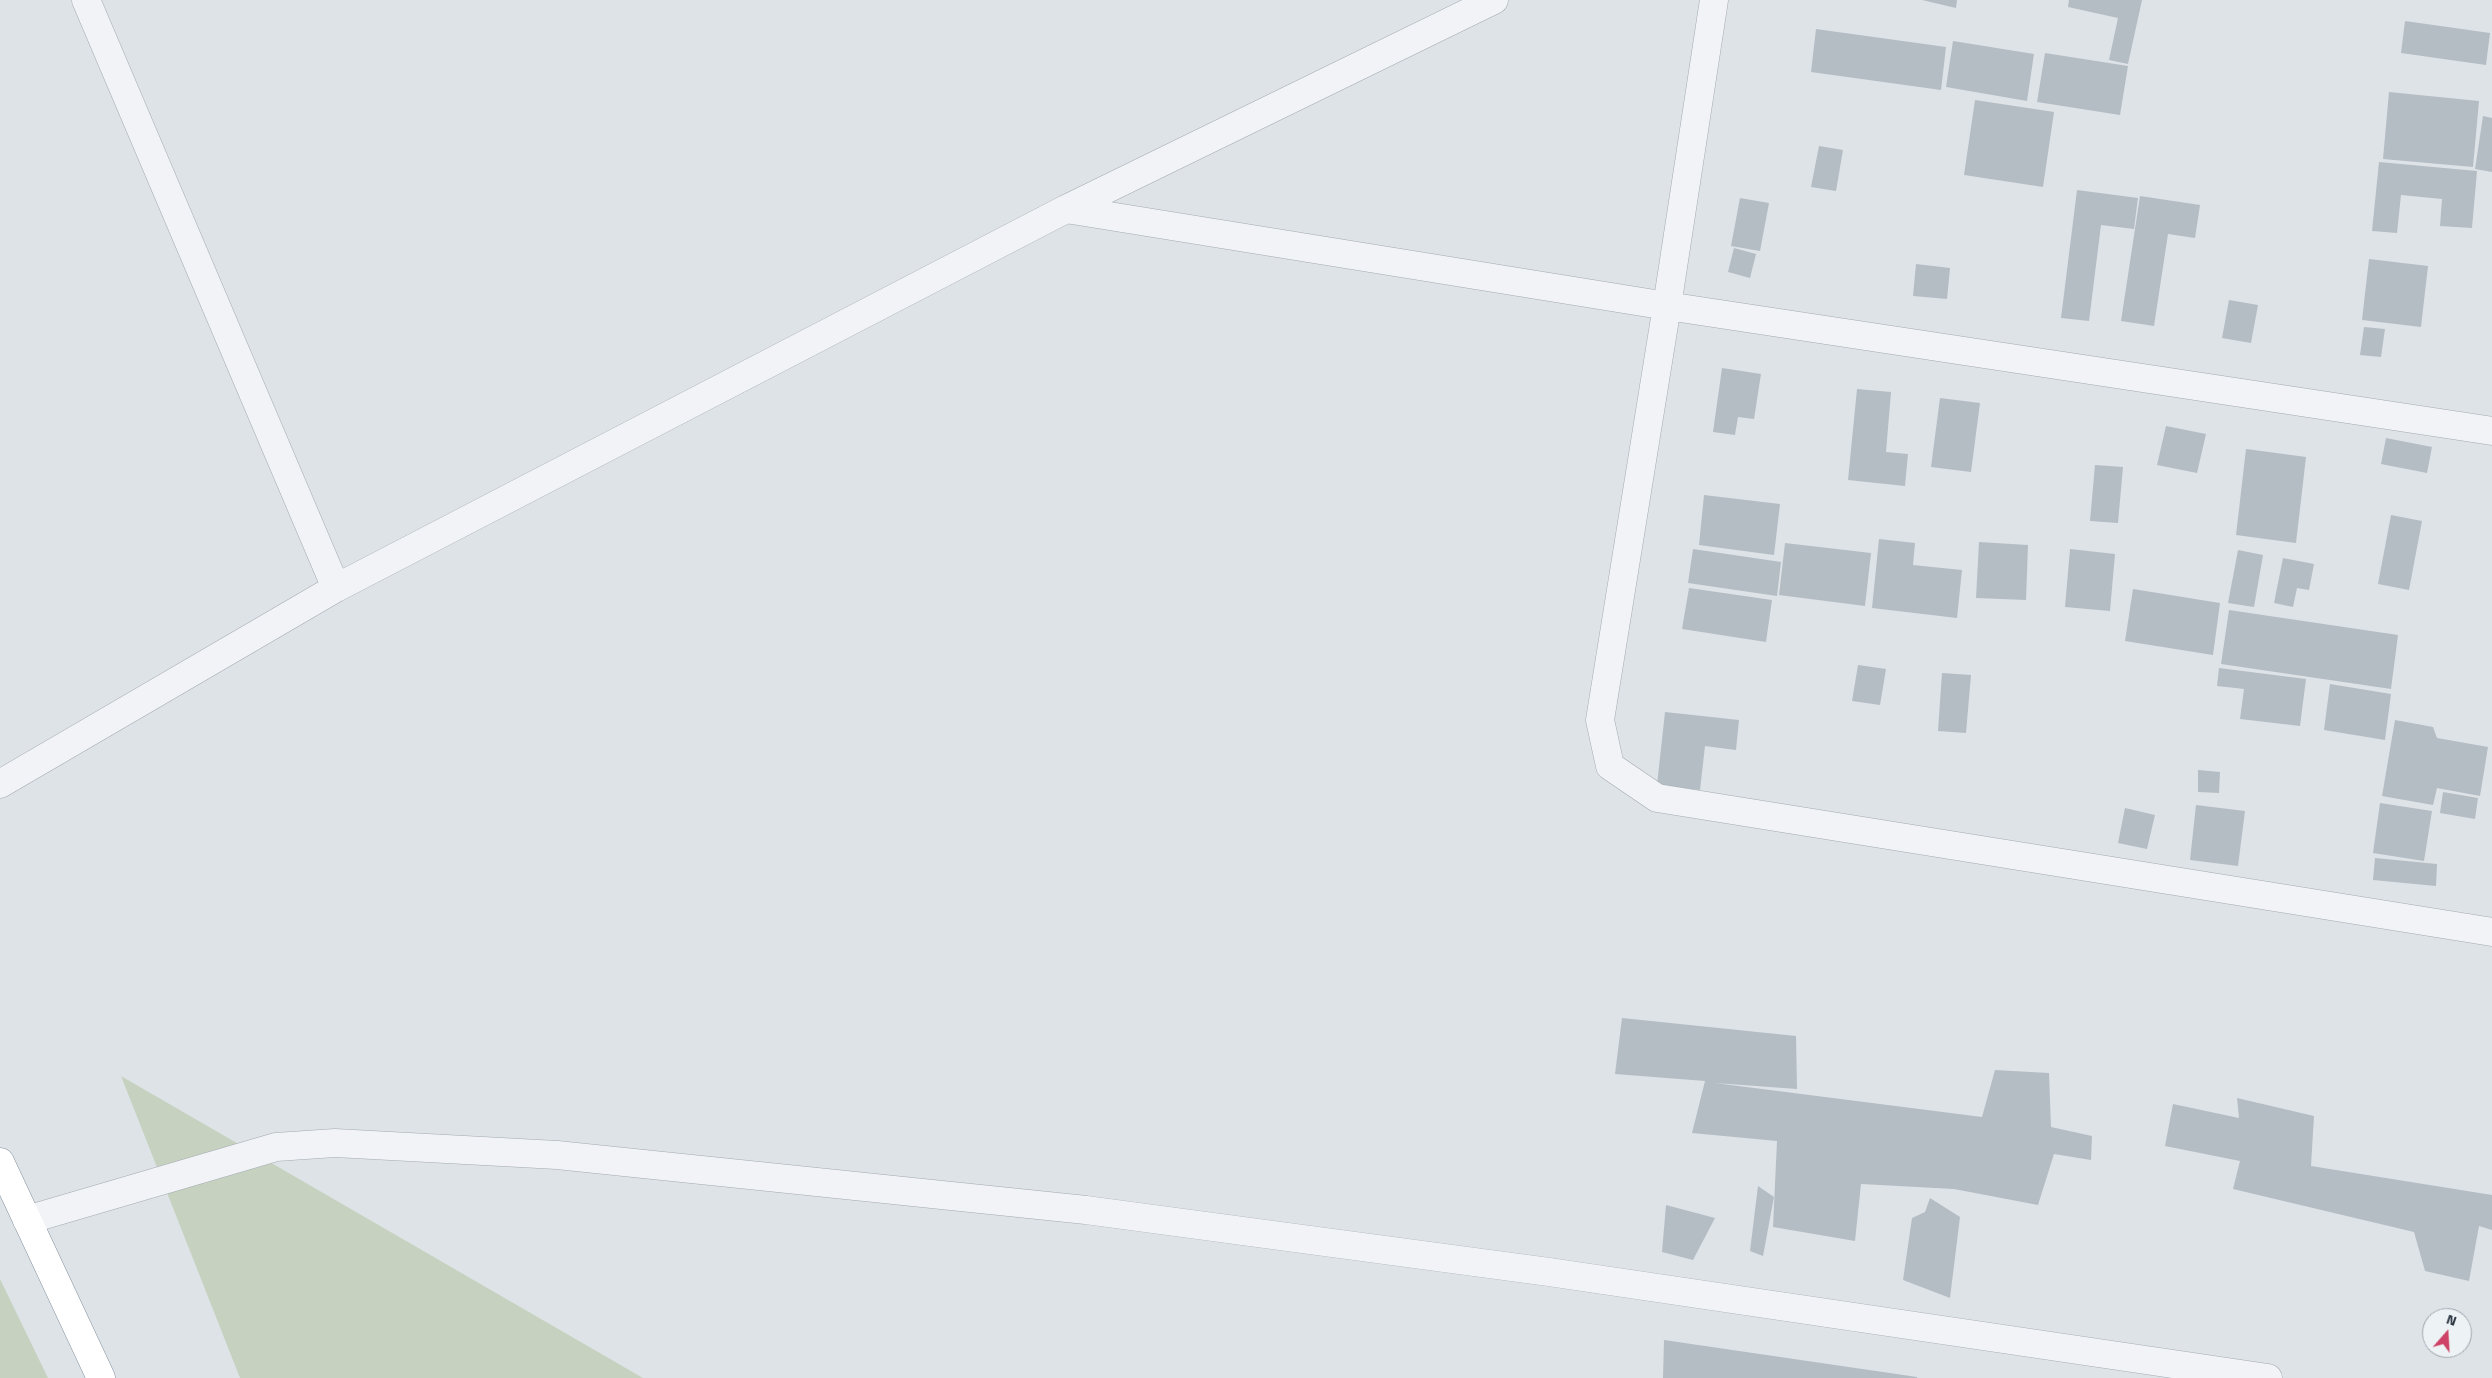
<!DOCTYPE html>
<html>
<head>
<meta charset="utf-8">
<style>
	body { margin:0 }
	#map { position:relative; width:2492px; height:1378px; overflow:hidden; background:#dee3e8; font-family:"Titillium Web",sans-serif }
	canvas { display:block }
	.north { position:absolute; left:2422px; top:1308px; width:50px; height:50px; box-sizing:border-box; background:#edf2f5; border:1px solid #9ea5ac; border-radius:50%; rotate:19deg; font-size:14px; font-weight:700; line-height:20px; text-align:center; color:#27323e }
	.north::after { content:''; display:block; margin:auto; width:18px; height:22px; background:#ce4267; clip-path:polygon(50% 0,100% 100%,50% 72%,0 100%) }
</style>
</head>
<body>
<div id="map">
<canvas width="2492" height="1378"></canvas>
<div class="north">N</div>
</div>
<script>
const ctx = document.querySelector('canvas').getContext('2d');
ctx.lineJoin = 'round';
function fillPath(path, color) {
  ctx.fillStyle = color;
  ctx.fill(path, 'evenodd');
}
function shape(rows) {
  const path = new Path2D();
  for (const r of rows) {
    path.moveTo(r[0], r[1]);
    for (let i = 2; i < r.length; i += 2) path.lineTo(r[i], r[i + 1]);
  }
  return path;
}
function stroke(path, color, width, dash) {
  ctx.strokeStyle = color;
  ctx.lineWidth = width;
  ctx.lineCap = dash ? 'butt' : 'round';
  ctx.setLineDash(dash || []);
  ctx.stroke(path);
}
const green = shape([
	[121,1076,643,1378,240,1378],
	[0,1279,48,1378,0,1378]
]);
const building = shape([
	[1922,0,1957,0,1956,8],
	[2069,0,2142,0,2128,64,2109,60,2118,18,2068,7],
	[2405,21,2490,33,2486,65,2401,53],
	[1816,29,1946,47,1941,90,1811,72],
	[1953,41,2034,54,2027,101,1946,87],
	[2045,53,2128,66,2120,115,2037,102],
	[2389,92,2479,101,2473,167,2383,159],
	[1975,100,2054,112,2043,187,1964,175],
	[2483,116,2492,118,2492,172,2475,169],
	[1819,146,1843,150,1836,191,1811,187],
	[2379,162,2477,171,2472,228,2440,226,2442,199,2401,195,2397,233,2372,231],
	[2077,190,2138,198,2134,229,2101,225,2089,321,2061,318],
	[2140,196,2200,205,2195,238,2168,234,2154,326,2121,321],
	[1740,198,1769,203,1760,251,1731,246],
	[1734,248,1756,254,1750,278,1728,272],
	[2369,259,2428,266,2421,327,2362,320],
	[1916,264,1950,268,1947,299,1913,296],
	[2229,300,2258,305,2251,343,2222,338],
	[2364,327,2385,329,2381,357,2360,355],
	[1722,368,1761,374,1754,419,1738,417,1735,435,1713,432],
	[1857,389,1891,392,1886,452,1908,454,1905,486,1848,480],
	[1940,398,1980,403,1971,472,1931,467],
	[2166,426,2206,434,2197,473,2157,465],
	[2386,438,2432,447,2427,473,2381,464],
	[2246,449,2306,457,2296,543,2236,535],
	[2095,465,2123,467,2118,523,2090,521],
	[1704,495,1780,504,1774,555,1699,545],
	[2391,515,2422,521,2409,590,2378,584],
	[1879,539,1915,543,1913,565,1962,570,1957,618,1872,608],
	[1979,542,2028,545,2026,600,1976,598],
	[1785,543,1871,553,1865,606,1779,595],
	[1693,549,1781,562,1777,596,1688,583],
	[2070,549,2115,554,2110,611,2065,607],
	[2238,550,2263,555,2254,607,2228,603],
	[2283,558,2314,564,2309,590,2297,588,2293,607,2274,603],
	[1689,588,1772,600,1766,642,1682,629],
	[2133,589,2220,603,2213,655,2125,641],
	[2229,610,2398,635,2391,689,2221,664],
	[1858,665,1886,669,1880,705,1852,701],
	[2219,668,2306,679,2300,726,2240,719,2244,689,2217,686],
	[1942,673,1971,675,1966,733,1938,731],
	[2330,684,2391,694,2385,740,2324,730],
	[1665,712,1739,720,1736,750,1705,746,1700,790,1657,785],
	[2395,720,2433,727,2437,738,2488,747,2480,796,2437,788,2433,805,2382,796],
	[2198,770,2220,772,2219,793,2198,792],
	[2443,792,2478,798,2475,819,2440,813],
	[2380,803,2432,811,2424,861,2373,853],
	[2196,805,2245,811,2238,866,2190,860],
	[2125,808,2155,815,2147,849,2118,843],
	[2375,858,2437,864,2436,886,2373,880],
	[1622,1018,1796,1036,1797,1089,1715,1083,1982,1117,1995,1070,2049,1073,2051,1127,2092,1136,2091,1160,2054,1154,2038,1205,1954,1189,1861,1184,1855,1241,1773,1227,1777,1141,1692,1133,1705,1081,1615,1074],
	[2237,1098,2314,1116,2311,1166,2492,1195,2492,1230,2479,1226,2469,1281,2425,1271,2414,1232,2233,1189,2240,1161,2165,1146,2173,1104,2239,1118],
	[1758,1186,1774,1197,1763,1256,1750,1251],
	[1930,1198,1960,1217,1950,1298,1903,1280,1912,1218,1925,1212],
	[1666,1205,1715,1218,1693,1260,1662,1252],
	[1664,1340,1917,1377,1917,1378,1663,1378]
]);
const street = shape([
	[86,0,336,588],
	[1714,0,1667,306,1600,720,1610,766,1657,798,2492,932],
	[1066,209,1667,306,2492,431],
	[0,784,336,588,1066,209,1494,0],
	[27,1220,276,1147,335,1143,557,1155,1086,1210,1549,1272,2268,1378]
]);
const highway = shape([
	[0,1162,101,1378]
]);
fillPath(green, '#c6d2bf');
fillPath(building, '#b5bdc4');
stroke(street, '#a3aab2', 29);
stroke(highway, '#85929e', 29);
stroke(street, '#f1f3f6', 28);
stroke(highway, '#fff', 28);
</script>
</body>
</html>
